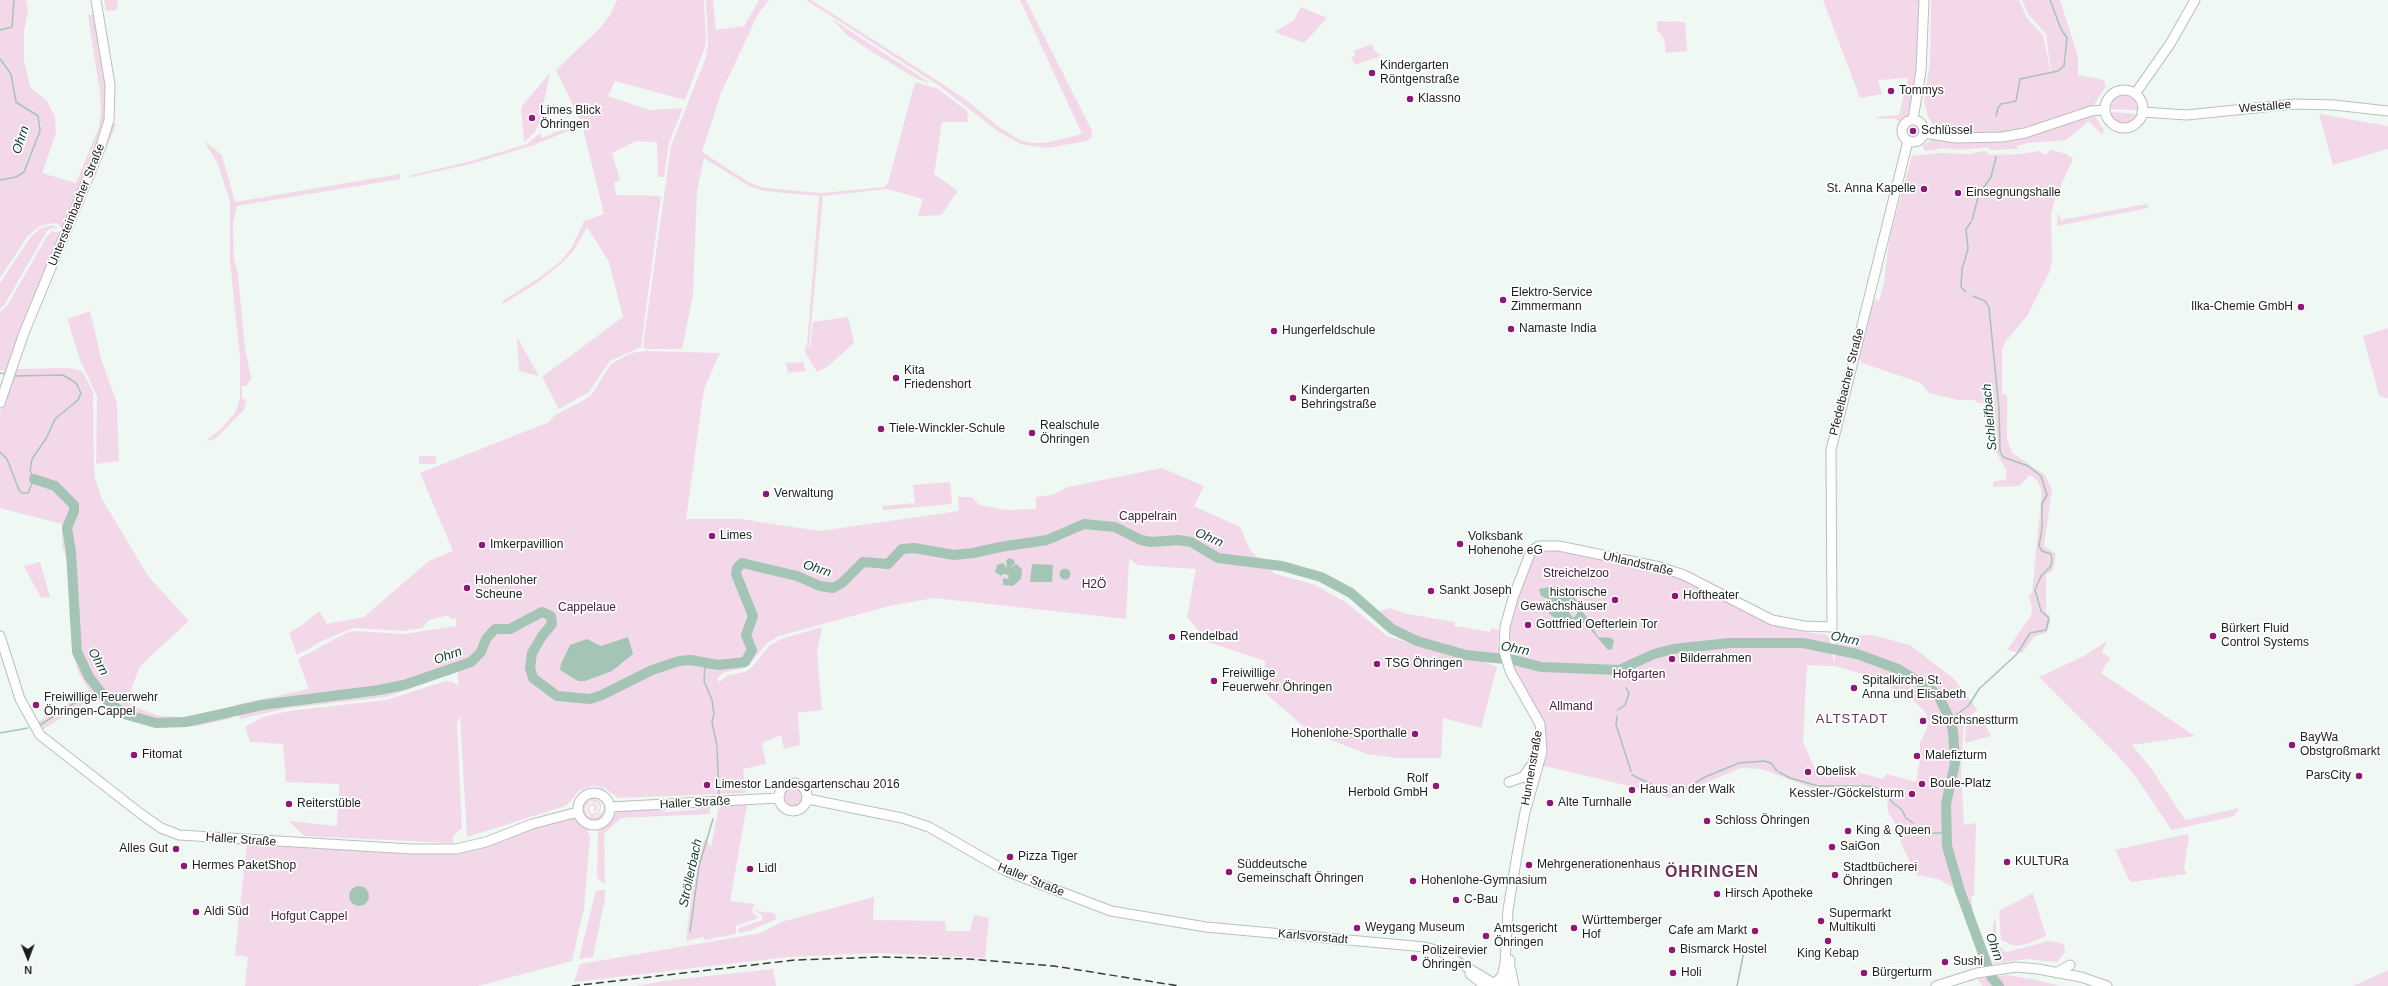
<!DOCTYPE html>
<html>
<head>
<meta charset="utf-8">
<style>
	body { margin:0 }
	#map { position:relative; width:2388px; height:986px; overflow:hidden; background:#f0f8f4; font-family:Arial,sans-serif }
	canvas { display:block }
	.north { position:absolute; left:8px; top:938px; width:40px; height:40px; -webkit-text-stroke:3px #fff; paint-order:stroke; rotate:179deg; font-size:11px; font-weight:700; line-height:16px; text-align:center; color:#1c1f1e }
	.north::after { content:''; display:block; margin:auto; width:14px; height:18px; background:#1c1f1e; clip-path:polygon(50% 0,100% 100%,50% 72%,0 100%) }
</style>
</head>
<body>
<div id="map">
<canvas width="2388" height="986"></canvas>
<div class="north">N</div>
</div>
<script>
const ctx = document.querySelector('canvas').getContext('2d');
ctx.lineJoin = 'round';
function fillPath(path, color) {
  ctx.fillStyle = color;
  ctx.fill(path, 'evenodd');
}
function shape(rows) {
  const path = new Path2D();
  for (const r of rows) {
    if (r.length === 3) {
      path.moveTo(r[0] + r[2], r[1]);
      path.arc(r[0], r[1], r[2], 0, 2 * Math.PI);
      continue;
    }
    path.moveTo(r[0], r[1]);
    for (let i = 2; i < r.length; i += 2) path.lineTo(r[i], r[i + 1]);
  }
  return path;
}
function stroke(path, color, width, dash) {
  ctx.strokeStyle = color;
  ctx.lineWidth = width;
  ctx.lineCap = dash ? 'butt' : 'round';
  ctx.setLineDash(dash || []);
  ctx.stroke(path);
}
function drawText(font, color, halo, rows, align = 'center') {
  ctx.font = font + ' Arial,sans-serif';
  ctx.lineWidth = 3.5;
  ctx.setLineDash([]);
  ctx.textBaseline = 'middle';
  ctx.strokeStyle = halo;
  ctx.fillStyle = color;
  for (const [text, x, y, turn = 0] of rows) {
    ctx.save();
    ctx.translate(x, y);
    ctx.rotate((+turn || 0) * Math.PI / 180);
    ctx.textAlign = isNaN(turn) ? turn : align;
    if (halo) ctx.strokeText(text, 0, 0);
    ctx.fillText(text, 0, 0);
    ctx.restore();
  }
}
const green = shape([
	[0,0,26,0,28,10,24,31,24,60,30,87,47,101,55,117,56,133,42,173,76,183,99,127,101,112,100,93,88,15,96,14,103,53,108,105,102,134,63,230,58,224,52,223,38,227,27,237,0,278],
	[104,0,118,0,117,10,106,11],
	[617,0,704,0,706,44,685,100,615,81,608,96,649,110,683,108,669,143,664,177,658,177,657,142,636,141,612,153,620,180,614,182,616,195,661,196,641,347,610,361,589,392,559,409,542,377,623,317,609,262,587,227,574,250,562,263,537,283,503,304,502,301,536,280,561,261,572,247,584,221,604,214,582,125,534,145,471,164,407,178,412,175,471,161,527,144,540,133,542,138,581,122,556,70,600,28,610,15],
	[706,0,713,0,716,30,744,26,759,0,769,0,758,14,721,93,702,152,750,183,765,188,822,193,884,187,888,183,915,82,938,89,967,111,968,122,942,122,934,174,958,191,941,215,918,216,923,199,887,189,823,196,809,348,803,349,807,345,819,196,764,191,749,186,704,158,697,191,693,295,682,349,646,349,643,346,671,146,706,57,708,44],
	[806,0,811,0,938,81,969,102,1000,128,1020,140,1032,143,1045,143,1082,134,1020,0,1026,0,1092,131,1092,137,1087,141,1047,148,1021,144,999,132,938,85],
	[1823,0,1922,0,1918,71,1910,112,1906,118,1897,121,1896,119,1876,118,1876,117,1899,115,1908,78,1878,80,1882,94,1860,98],
	[1931,0,2019,0,2027,18,2043,35,2052,78,2046,34,2028,14,2022,0,2060,0,2078,57,2078,75,2104,80,2106,86,2093,106,2053,122,2007,133,1968,135,1934,130,1934,126,1928,117,1924,101,1930,63],
	[1301,7,1327,18,1304,43,1275,32,1294,20],
	[832,19,930,83,917,79,872,52,847,35],
	[1657,21,1685,22,1687,51,1666,53,1664,39,1657,30],
	[1372,44,1374,50,1381,56,1355,65,1351,57,1355,56,1354,51],
	[550,73,540,121,535,132,524,142,521,107],
	[2123,94,2135,99,2139,110,2108,109,2113,98],
	[2108,112,2127,113,2138,115,2130,124,2122,125,2113,121],
	[2094,114,2104,130,2102,135,2089,121,2066,140,2028,143,2017,146,2018,149,1991,150,1988,147,1961,150,1945,148,1925,151,1922,146,1931,140,1973,141],
	[2319,114,2388,126,2388,149,2333,165],
	[113,122,116,125,70,234],
	[1913,131,8],
	[203,140,222,155,235,202,400,174,400,179,237,206,233,224,234,258,238,274,245,349,251,377,247,386,242,386,242,398,246,400,244,410,215,439,206,441,222,428,235,413,240,399,240,358,230,261,230,201,217,162],
	[2051,150,2067,154,2073,159,2055,199,2051,213,2052,261,2050,271,2027,316,2005,342,2002,349,2002,394,2007,395,2007,440,2012,453,2045,475,2052,490,2044,546,2056,554,2053,570,2046,575,2046,613,2049,614,2050,622,2047,632,2034,637,2022,653,2007,650,2031,616,2032,608,2029,595,2032,593,2042,492,2037,480,2030,475,2019,486,1993,487,1993,482,2007,479,2006,470,1994,448,1994,403,1978,403,1974,400,1958,400,1929,393,1921,383,1862,363,1858,356,1874,300,1879,301,1884,282,1889,240,1912,156,1940,153,1968,154,1985,151,1990,155,2021,154,2039,151,2046,155],
	[2147,204,2148,208,2057,226,2058,212,2061,220],
	[52,225,59,229,51,228,47,231,5,304,0,309,0,283,30,238,39,229],
	[52,231,61,234,9,367,5,372,0,370,0,312,7,306,46,238],
	[90,311,102,362,117,403,119,461,96,464,97,396,80,360,68,321,68,319],
	[848,317,854,343,827,367,817,372,804,350,810,348,813,322],
	[2388,328,2388,398,2386,398,2379,395,2363,336],
	[517,337,539,376,519,371],
	[646,351,720,353,704,389,686,519,740,519,820,531,959,511,958,497,972,497,979,505,1006,510,1036,509,1036,497,1053,495,1068,487,1162,468,1204,486,1194,506,1240,527,1250,550,1275,574,1313,584,1347,603,1387,636,1416,645,1480,660,1497,667,1481,728,1443,718,1441,758,1397,758,1367,754,1310,732,1265,693,1265,661,1208,642,1187,617,1196,569,1137,565,1129,558,1126,619,934,598,889,606,779,636,767,643,750,664,744,668,725,672,717,678,719,682,728,675,745,672,752,667,769,646,781,639,822,627,817,653,822,710,798,713,800,745,784,749,781,735,762,743,766,764,743,769,746,793,618,798,605,788,592,786,578,791,570,802,565,806,467,837,460,715,457,724,462,828,453,836,453,843,304,836,289,821,337,826,339,784,286,782,283,744,250,742,245,727,263,717,289,711,386,700,446,681,453,682,458,686,458,672,386,697,288,708,240,719,235,705,309,689,298,659,346,633,353,631,404,634,456,626,456,618,450,619,449,615,429,620,422,628,403,631,353,628,322,641,297,655,289,633,305,623,319,611,327,624,364,617,429,561,453,551,420,473,549,422,555,415,584,400,592,394,611,364,631,353],
	[803,362,806,371,788,373,786,363],
	[70,368,82,371,93,391,94,465,95,479,102,499,148,576,189,621,140,666,132,687,130,705,159,716,182,717,229,708,232,718,198,726,169,727,142,724,121,717,94,697,41,731,36,723,89,690,78,672,73,649,67,562,62,545,62,524,0,508,0,414,14,369],
	[419,456,436,456,436,464,419,464],
	[950,482,952,504,883,510,882,506,915,503,913,485],
	[1539,546,1660,567,1769,623,1798,631,1827,635,1830,639,1834,664,1836,640,1842,636,1872,635,1910,645,1954,679,1978,710,1968,717,1964,723,1961,770,1964,825,1976,823,1974,895,1971,897,1974,918,1967,919,1956,889,1938,879,1917,875,1902,846,1896,825,1888,812,1887,797,1863,786,1812,788,1762,769,1741,768,1669,798,1642,789,1540,765,1542,736,1514,676,1503,625,1523,570],
	[1807,665,1834,666,1889,681,1889,686,1905,699,1908,695,1926,713,1929,723,1920,743,1920,759,1916,782,1887,774,1882,779,1844,768,1817,775,1803,741],
	[40,562,50,597,41,598,24,566],
	[1390,608,1407,614,1455,622,1454,626,1490,632,1491,628,1499,630,1498,644,1500,657,1448,649,1418,640,1392,626,1376,612],
	[2107,641,2102,652,2110,658,2101,673,2195,736,2132,745,2153,771,2185,820,2239,808,2234,816,2172,830,2135,776,2118,756,2039,677,2084,656],
	[1982,719,1991,736,1965,743,1966,726],
	[793,797,10],
	[593,798,601,803,601,808,598,815,591,816,587,811,590,804,594,803,597,806,597,810,594,812,595,806,591,805,589,810,592,814,597,813,600,807,598,803,590,801,585,809,588,816,597,817,605,809,603,816,594,821,587,819,582,810,585,803],
	[747,805,730,901,754,904,752,912,759,918,736,926,736,934,705,940,703,937,686,941,695,865,703,842,706,838,711,847,719,806],
	[704,807,710,807,710,814,621,818,604,834,605,884,597,878,598,832,613,814,620,811,648,808,663,810,664,812,693,810],
	[568,818,578,819,586,825,590,838,584,908,572,961,478,986,245,986,248,957,235,955,247,843,410,852,455,852],
	[2187,834,2189,837,2184,868,2187,874,2132,882,2129,880,2115,850],
	[598,890,605,890,605,899,593,957,579,959,595,893],
	[2033,893,2046,936,2027,944,2014,946,2001,940,1999,911],
	[874,897,873,920,945,921,946,931,970,931,974,915,989,918,985,958,878,953,788,957,574,982,580,964,761,933,781,922],
	[756,907,756,911,774,913,777,919,749,931,738,933,739,928,762,920,762,915,755,911],
	[1996,918,1996,937,2000,947,2006,952,2049,941,2064,944,2065,952,2057,962,2025,959,1993,964,1993,924],
	[773,969,776,986,636,986,663,981],
	[2388,970,2388,986,2353,986,2386,971],
	[2007,975,2037,980,2060,986,1983,986,1977,979]
]);
const water = shape([
	[1010,558,1014,560,1015,563,1010,568,1016,564,1022,569,1021,579,1013,586,1003,585,1003,578,1008,579,1009,575,1003,574,1001,576,995,572,997,565,1003,563,1007,568,1006,560],
	[1032,564,1053,565,1052,582,1030,582],
	[1065,574,5.5],
	[1554,586,1565,590,1575,598,1598,637,1611,638,1614,641,1612,649,1608,650,1585,623,1579,622,1569,628,1564,628,1547,611,1545,607,1548,599,1541,596,1539,589],
	[1574,603,1576,603,1578,609,1577,614,1573,618,1566,608],
	[628,637,633,654,612,671,585,681,578,681,560,670,561,664,570,645,587,639,601,646],
	[359,896,10]
]);
const stream = shape([
	[0,30,12,27,14,0],
	[0,59,11,74,16,102,38,116,40,131,24,172,16,177,0,180],
	[1996,116,1998,108,2001,104,2016,101,2020,79,2058,71,2064,66,2067,38,2061,29,2050,0],
	[1972,220,1979,194,1991,177,1996,157],
	[1966,292,1961,287,1962,269,1968,249,1966,229,1971,222],
	[0,373,6,374],
	[0,452,7,459,19,490,22,493,28,493,34,479,30,471,32,459,47,437,55,419,78,400,81,393,76,383,63,375,14,376],
	[705,664,704,681,712,700,714,714,712,722,717,746],
	[1618,710,1625,705,1629,693,1626,688],
	[1617,716,1616,725,1631,771],
	[1950,720,1969,705,1979,689,2017,654,2030,633,2046,630,2049,618,2041,611,2035,590,2041,576,2051,566,2052,560,2051,554,2042,551,2039,546,2042,528,2042,503,2047,495,2041,476,2028,466,2003,457,2000,451,1999,409,1989,307,1985,301,1973,296],
	[40,725,84,697,99,691],
	[0,733,28,728],
	[717,748,719,794],
	[1779,772,1790,778,1818,786,1853,786],
	[1632,775,1663,790],
	[1855,786,1871,786,1880,789,1889,795,1891,801,1902,810,1906,818,1913,823],
	[1682,791,1705,777,1739,763,1764,761,1771,763,1777,771],
	[1666,792,1678,792],
	[1915,826,1917,830,1928,833],
	[1933,833,1946,833],
	[690,932,699,866,713,819],
	[1737,986,1744,951]
]);
const river = shape([
	[34,479,55,486,74,505,74,511,67,528,71,552,77,652,89,677,106,699,124,714,156,723,186,722,262,705,379,690,404,685,471,662,481,652,486,639,495,629,510,629,542,612,551,616,552,624,542,636,532,653,530,668,533,678,557,696,590,699,602,695,652,670,679,661,691,660,718,665,745,662,752,650,746,635,753,616,736,574,737,568,742,563,797,576,820,586,833,588,842,583,863,562,888,564,902,549,914,548,954,555,973,553,1000,547,1047,540,1084,524,1115,527,1141,540,1151,542,1178,540,1191,542,1218,558,1282,566,1321,577,1351,593,1392,629,1417,641,1466,655,1514,660,1541,667,1619,670,1654,654,1673,649,1730,643,1803,643,1857,654,1898,669,1929,688,1938,695,1950,720,1953,731,1955,763,1946,804,1947,846,1960,891,1992,978,1999,986]
]);
const secondary = shape([
	[2124,109,19],
	[2135,94,2170,44,2195,0],
	[2142,112,2187,115,2294,104,2334,105,2388,111],
	[1913,119,1921,71,1924,0],
	[1913,131,11],
	[1924,133,1956,138,2002,137,2025,133,2091,111,2104,110],
	[0,403,24,333,100,149,109,120,110,85,96,0],
	[0,636,20,699,40,735,141,814,161,828,179,835,411,849,456,849,486,842,532,824,578,812],
	[1509,782,1523,777,1530,767],
	[1529,782,1538,740],
	[793,797,14],
	[594,809,16],
	[808,799,902,818,929,827,1006,871,1111,911,1206,927,1425,947,1440,951,1498,986],
	[610,807,779,798],
	[1511,970,1514,986],
	[2056,973,2070,965],
	[1470,974,1485,986],
	[1493,986,1502,976,1505,964,1508,910,1517,855,1525,812,1542,752,1540,724,1510,671,1504,651,1505,627,1513,598,1531,551,1539,546,1559,546,1660,567,1684,575,1772,620,1804,626,1832,627,1831,450,1908,141],
	[1504,986,1509,977,1510,960],
	[1936,986,1977,973,2016,967,2038,969,2081,977,2107,986]
]);
const rail = shape([
	[572,986,795,960,880,957,969,959,1054,966,1179,986]
]);
const markers = [
	[1372,73,4,"#8f1776"],
	[1891,91,4,"#8f1776"],
	[1410,99,4,"#8f1776"],
	[532,118,4,"#8f1776"],
	[1913,131,4,"#8f1776"],
	[1924,189,4,"#8f1776"],
	[1958,193,4,"#8f1776"],
	[1503,300,4,"#8f1776"],
	[2301,307,4,"#8f1776"],
	[1511,329,4,"#8f1776"],
	[1274,331,4,"#8f1776"],
	[896,378,4,"#8f1776"],
	[1293,398,4,"#8f1776"],
	[881,429,4,"#8f1776"],
	[1032,433,4,"#8f1776"],
	[766,494,4,"#8f1776"],
	[712,536,4,"#8f1776"],
	[1460,544,4,"#8f1776"],
	[482,545,4,"#8f1776"],
	[467,588,4,"#8f1776"],
	[1431,591,4,"#8f1776"],
	[1675,596,4,"#8f1776"],
	[1615,600,4,"#8f1776"],
	[1528,625,4,"#8f1776"],
	[2213,636,4,"#8f1776"],
	[1172,637,4,"#8f1776"],
	[1672,659,4,"#8f1776"],
	[1377,664,4,"#8f1776"],
	[1214,681,4,"#8f1776"],
	[1854,688,4,"#8f1776"],
	[36,705,4,"#8f1776"],
	[1923,721,4,"#8f1776"],
	[1415,734,4,"#8f1776"],
	[2292,745,4,"#8f1776"],
	[134,755,4,"#8f1776"],
	[1917,756,4,"#8f1776"],
	[1808,772,4,"#8f1776"],
	[2359,776,4,"#8f1776"],
	[1922,784,4,"#8f1776"],
	[707,785,4,"#8f1776"],
	[1436,786,4,"#8f1776"],
	[1632,790,4,"#8f1776"],
	[1912,794,4,"#8f1776"],
	[1550,803,4,"#8f1776"],
	[289,804,4,"#8f1776"],
	[1707,821,4,"#8f1776"],
	[1848,831,4,"#8f1776"],
	[1832,847,4,"#8f1776"],
	[176,849,4,"#8f1776"],
	[1010,857,4,"#8f1776"],
	[2007,862,4,"#8f1776"],
	[1529,865,4,"#8f1776"],
	[184,866,4,"#8f1776"],
	[750,869,4,"#8f1776"],
	[1229,872,4,"#8f1776"],
	[1835,875,4,"#8f1776"],
	[1413,881,4,"#8f1776"],
	[1717,894,4,"#8f1776"],
	[1456,900,4,"#8f1776"],
	[196,912,4,"#8f1776"],
	[1821,921,4,"#8f1776"],
	[1357,928,4,"#8f1776"],
	[1574,928,4,"#8f1776"],
	[1755,931,4,"#8f1776"],
	[1486,936,4,"#8f1776"],
	[1828,941,4,"#8f1776"],
	[1672,950,4,"#8f1776"],
	[1414,958,4,"#8f1776"],
	[1945,962,4,"#8f1776"],
	[1673,973,4,"#8f1776"],
	[1864,973,4,"#8f1776"]
];
const poiNames = [
	["Kindergarten",1380,66],
	["Röntgenstraße",1380,80],
	["Tommys",1899,91],
	["Klassno",1418,99],
	["Limes Blick",540,111],
	["Öhringen",540,125],
	["Schlüssel",1921,131],
	["St. Anna Kapelle",1916,189,"right"],
	["Einsegnungshalle",1966,193],
	["Elektro-Service",1511,293],
	["Zimmermann",1511,307],
	["Ilka-Chemie GmbH",2293,307,"right"],
	["Namaste India",1519,329],
	["Hungerfeldschule",1282,331],
	["Kita",904,371],
	["Friedenshort",904,385],
	["Kindergarten",1301,391],
	["Behringstraße",1301,405],
	["Realschule",1040,426],
	["Öhringen",1040,440],
	["Tiele-Winckler-Schule",889,429],
	["Verwaltung",774,494],
	["Limes",720,536],
	["Volksbank",1468,537],
	["Hohenohe eG",1468,551],
	["Imkerpavillion",490,545],
	["Hohenloher",475,581],
	["Scheune",475,595],
	["Sankt Joseph",1439,591],
	["historische",1607,593,"right"],
	["Gewächshäuser",1607,607,"right"],
	["Hoftheater",1683,596],
	["Gottfried Oefterlein Tor",1536,625],
	["Bürkert Fluid",2221,629],
	["Control Systems",2221,643],
	["Rendelbad",1180,637],
	["Bilderrahmen",1680,659],
	["TSG Öhringen",1385,664],
	["Freiwillige",1222,674],
	["Feuerwehr Öhringen",1222,688],
	["Spitalkirche St.",1862,681],
	["Anna und Elisabeth",1862,695],
	["Freiwillige Feuerwehr",44,698],
	["Öhringen-Cappel",44,712],
	["Storchsnestturm",1931,721],
	["Hohenlohe-Sporthalle",1407,734,"right"],
	["BayWa",2300,738],
	["Obstgroßmarkt",2300,752],
	["Fitomat",142,755],
	["Malefizturm",1925,756],
	["Obelisk",1816,772],
	["ParsCity",2351,776,"right"],
	["Rolf",1428,779,"right"],
	["Herbold GmbH",1428,793,"right"],
	["Boule-Platz",1930,784],
	["Limestor Landesgartenschau 2016",715,785],
	["Haus an der Walk",1640,790],
	["Kessler-/Göckelsturm",1904,794,"right"],
	["Alte Turnhalle",1558,803],
	["Reiterstüble",297,804],
	["Schloss Öhringen",1715,821],
	["King & Queen",1856,831],
	["SaiGon",1840,847],
	["Alles Gut",168,849,"right"],
	["Pizza Tiger",1018,857],
	["KULTURa",2015,862],
	["Süddeutsche",1237,865],
	["Gemeinschaft Öhringen",1237,879],
	["Mehrgenerationenhaus",1537,865],
	["Hermes PaketShop",192,866],
	["Stadtbücherei",1843,868],
	["Öhringen",1843,882],
	["Lidl",758,869],
	["Hohenlohe-Gymnasium",1421,881],
	["Hirsch Apotheke",1725,894],
	["C-Bau",1464,900],
	["Aldi Süd",204,912],
	["Supermarkt",1829,914],
	["Multikulti",1829,928],
	["Württemberger",1582,921],
	["Hof",1582,935],
	["Weygang Museum",1365,928],
	["Amtsgericht",1494,929],
	["Öhringen",1494,943],
	["Cafe am Markt",1747,931,"right"],
	["Bismarck Hostel",1680,950],
	["Polizeirevier",1422,951],
	["Öhringen",1422,965],
	["King Kebap",1828,954,"center"],
	["Sushi",1953,962],
	["Holi",1681,973],
	["Bürgerturm",1872,973]
];
const streetNames = [
	["Westallee",2265,107,-5],
	["Untersteinbacher Straße",77,205,-68],
	["Pfedelbacher Straße",1847,382,-76],
	["Uhlandstraße",1638,564,13],
	["Hunnenstraße",1532,768,-80],
	["Haller Straße",695,803,-3],
	["Haller Straße",241,840,4],
	["Haller Straße",1031,880,22],
	["Karlsvorstadt",1313,937,5]
];
const parkNames = [
	["Cappelrain",1148,517],
	["Streichelzoo",1576,574],
	["H2Ö",1094,585],
	["Cappelaue",587,608],
	["Hofgarten",1639,675],
	["Allmand",1571,707],
	["Hofgut Cappel",309,917]
];
const waterNames = [
	["Ohrn",21,140,-72],
	["Schleifbach",1990,417,-95],
	["Ohrn",1209,538,24],
	["Ohrn",817,569,18],
	["Ohrn",1845,639,12],
	["Ohrn",1515,649,11],
	["Ohrn",448,656,-20],
	["Ohrn",98,662,62],
	["Ströllerbach",691,873,-78],
	["Ohrn",1994,947,70]
];
const neighbourhoodNames = [
	["ALTSTADT",1852,719]
];
const districtNames = [
	["ÖHRINGEN",1712,873]
];
fillPath(green, '#f2d8e9');
fillPath(water, '#a4c5b6');
stroke(stream, '#a4c5b6', 1.5);
stroke(river, '#a4c5b6', 10);
stroke(secondary, '#b8c0bd', 11);
stroke(secondary, '#fff', 9);
stroke(rail, '#393c3b', 1.5, [8, 4]);
for (const [x, y, r, color] of markers) {
  const dot = new Path2D();
  dot.arc(x, y, r, 0, 2 * Math.PI);
  ctx.fillStyle = color;
  ctx.fill(dot);
  stroke(dot, '#fff', 1.5);
}
drawText('12px', '#1c1f1e', '#fff', poiNames, 'left');
drawText('12px', '#1c1f1e', '#fff', streetNames);
drawText('12px', '#48223e', '#fff', parkNames);
drawText('italic 13px', '#0e3c2c', '#fff', waterNames);
ctx.letterSpacing = '1px';
drawText('13px', '#6b315b', '#fff', neighbourhoodNames);
ctx.letterSpacing = '0px';
ctx.letterSpacing = '1px';
drawText('bold 16px', '#6b315b', '#fff', districtNames);
ctx.letterSpacing = '0px';
</script>
</body>
</html>
